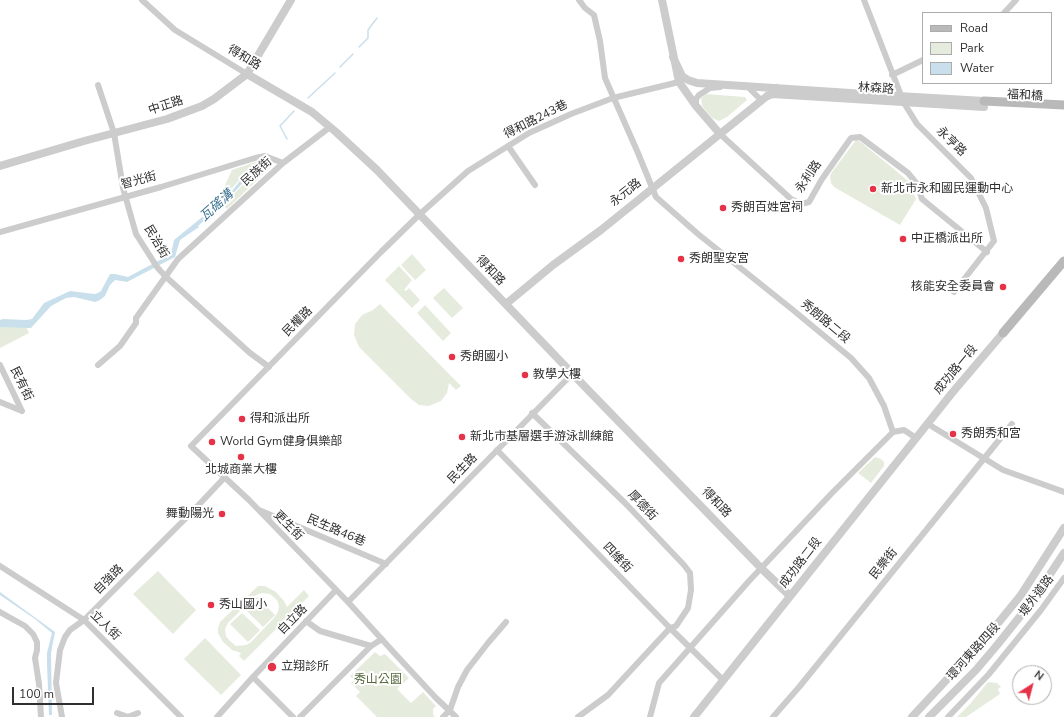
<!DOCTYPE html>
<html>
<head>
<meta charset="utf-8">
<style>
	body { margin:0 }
	#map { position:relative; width:1064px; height:717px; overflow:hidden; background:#fff; font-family:"Nunito Sans",sans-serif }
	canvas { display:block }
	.legend { position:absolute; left:922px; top:12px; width:130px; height:72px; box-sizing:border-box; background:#fff; border:1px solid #acacac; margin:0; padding:5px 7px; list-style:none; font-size:12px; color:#2f2f2f }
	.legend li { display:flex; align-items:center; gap:8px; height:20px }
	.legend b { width:20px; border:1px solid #acacac }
	.north { position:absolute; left:1012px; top:665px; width:40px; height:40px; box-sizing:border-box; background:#fff; border:1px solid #acacac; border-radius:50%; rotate:36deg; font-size:11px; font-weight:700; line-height:16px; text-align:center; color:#2f2f2f }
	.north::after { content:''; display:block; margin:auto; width:14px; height:18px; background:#e53247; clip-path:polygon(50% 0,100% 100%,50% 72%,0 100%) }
	.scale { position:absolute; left:12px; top:687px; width:82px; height:18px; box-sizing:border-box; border:2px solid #2f2f2f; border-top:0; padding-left:5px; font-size:12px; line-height:14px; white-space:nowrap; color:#2f2f2f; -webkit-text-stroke:3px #fff; paint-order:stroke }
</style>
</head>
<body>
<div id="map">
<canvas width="1064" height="717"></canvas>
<ul class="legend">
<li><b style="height:5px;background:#b9b9b9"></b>Road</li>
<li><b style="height:11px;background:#e6ecdd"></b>Park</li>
<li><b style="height:11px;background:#c9e0ec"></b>Water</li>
</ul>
<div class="north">N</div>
<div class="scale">100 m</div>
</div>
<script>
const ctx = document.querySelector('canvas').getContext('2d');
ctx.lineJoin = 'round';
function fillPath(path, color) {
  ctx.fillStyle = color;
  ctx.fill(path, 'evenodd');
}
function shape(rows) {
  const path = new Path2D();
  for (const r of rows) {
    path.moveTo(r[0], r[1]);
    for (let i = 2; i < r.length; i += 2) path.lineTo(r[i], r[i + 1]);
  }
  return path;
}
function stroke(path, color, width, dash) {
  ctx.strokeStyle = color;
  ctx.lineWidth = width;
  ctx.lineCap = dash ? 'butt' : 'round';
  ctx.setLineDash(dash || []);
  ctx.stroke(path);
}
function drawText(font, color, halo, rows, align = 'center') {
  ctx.font = font + ' "Nunito Sans","Noto Sans TC",sans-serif';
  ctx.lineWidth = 4;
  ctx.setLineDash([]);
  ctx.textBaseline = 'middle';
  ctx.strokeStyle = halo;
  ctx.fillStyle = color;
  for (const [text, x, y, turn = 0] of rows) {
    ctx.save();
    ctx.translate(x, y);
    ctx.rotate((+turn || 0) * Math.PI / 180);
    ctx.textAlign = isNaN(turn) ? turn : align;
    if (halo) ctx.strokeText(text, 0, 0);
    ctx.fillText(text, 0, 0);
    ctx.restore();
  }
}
const green = shape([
	[706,94,745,97,747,100,727,117,719,121,712,118,702,106,701,98],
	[856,140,858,140,889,165,908,181,916,199,900,225,834,187,831,183,830,176,832,172],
	[264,161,246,173,219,202,220,196,232,170,255,162],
	[265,162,274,164,227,209,223,205],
	[412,254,426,270,415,280,401,265],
	[399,266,412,280,404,290,406,291,409,288,420,300,412,308,385,280],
	[444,288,463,308,452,318,433,298],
	[380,304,461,386,456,390,449,383,447,393,441,401,429,406,419,405,411,399,359,347,354,335,355,324,362,315,373,310],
	[425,305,451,333,443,341,417,313],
	[25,324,29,333,0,348,0,326],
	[875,457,881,459,884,462,884,466,871,483,858,473],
	[158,571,196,610,173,634,133,594],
	[258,586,265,586,276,592,284,601,287,607,304,590,309,596,244,661,239,656,241,653,232,650,223,642,218,633,218,628,220,622],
	[262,593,270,594,277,600,279,606,278,612,273,619,250,643,246,645,236,646,229,640,226,636,225,629,228,623,256,595],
	[257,597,275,615,263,627,245,609],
	[242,613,260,630,248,642,230,624],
	[205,638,241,675,221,695,184,659],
	[375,652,380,656,385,654,409,678,397,689,411,703,423,692,436,706,433,709,433,714,435,717,377,717,356,696,360,692,351,683,354,680,350,676],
	[988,682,997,683,1001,687,998,689,1000,694,966,717,957,717,970,704]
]);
const water = shape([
	[266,158,269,159,263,168,251,174,228,199,198,226,199,227,180,240,175,257,127,282,115,280,110,285,105,296,100,300,95,302,74,297,66,298,51,306,31,328,0,327,0,320,3,319,26,320,32,319,44,303,70,291,95,294,98,293,101,291,110,274,115,274,128,277,171,254,174,240,227,197,244,176,259,166],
	[0,592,55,632,51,653,52,715,49,715,47,664,47,653,52,633,35,619,0,595]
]);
const stream = shape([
	[359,47,368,38,368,30,377,18],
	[340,67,353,54],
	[308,98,335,73],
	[287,139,280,126,294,111]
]);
const minor = shape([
	[142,0,175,30,247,74],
	[579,0,585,8,594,15,600,41,605,78,638,153,656,197,698,234,793,310,851,358,869,378,884,406,893,432,832,493,749,581,659,683,650,717],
	[864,0,904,103,917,124,971,178,986,208,994,241,954,292],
	[1004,13,1016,0],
	[892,75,923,60],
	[98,85,114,133,123,188,136,234,157,267,165,276,250,353,269,367],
	[747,86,761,100],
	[696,106,696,99,699,95,710,88,720,87],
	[720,134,791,199,801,204,809,202,822,179,851,138,860,137,908,173,917,184,922,199,987,252],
	[508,146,535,185],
	[0,232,161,187,255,158,265,156,283,163],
	[0,365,22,411],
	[98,365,120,346,136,323,136,318,178,259,283,163,330,127],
	[0,402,22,411],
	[532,413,625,503,684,565,690,573,691,590,688,608,676,626,670,628,608,695,578,717],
	[928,424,1003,470,1064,492],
	[893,432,904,430,916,438],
	[497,450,670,628,723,680],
	[259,510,386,564],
	[0,566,84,620,181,717],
	[348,602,573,373],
	[0,612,25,626,33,634,37,642,37,650,35,658,39,684,41,717],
	[306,621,320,631,371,646],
	[253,677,293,717],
	[117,713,128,717,138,713],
	[62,717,56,683,60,650,65,637,70,630,84,620,191,513,225,477],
	[217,717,253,677,336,590],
	[300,717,371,646,382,639],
	[443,717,450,710,458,687,467,670,488,643,506,622],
	[456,717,436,698,398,657,348,602,249,500,191,446,381,252,420,214,468,171,529,133,571,114,613,98,679,82],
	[773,717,800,686,1012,424],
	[948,717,989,674,1041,610,1064,578]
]);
const tertiary = shape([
	[662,0,679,82,696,106,720,134],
	[673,57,682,76,688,80,697,83,881,95,984,101],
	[247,74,312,112,336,132,377,170,590,392,762,569,790,596],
	[768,96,772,94,984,107],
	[0,166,84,141,167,119,202,106,214,99,247,74,291,0],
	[506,304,553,265,601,230,777,88],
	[694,717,952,393,1003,333],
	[912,717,990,633,1021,595,1064,528],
	[929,717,976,670,998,644,1033,600,1064,553]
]);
const secondary = shape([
	[984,101,1064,105],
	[1003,333,1064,261]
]);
const markers = [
	[873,189,4,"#e53247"],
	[723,208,4,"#e53247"],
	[903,239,4,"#e53247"],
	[681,259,4,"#e53247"],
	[1003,287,4,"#e53247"],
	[452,357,4,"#e53247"],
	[525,375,4,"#e53247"],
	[242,419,4,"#e53247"],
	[953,434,4,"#e53247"],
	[462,437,4,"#e53247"],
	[212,442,4,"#e53247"],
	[241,457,4,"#e53247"],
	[222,514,4,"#e53247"],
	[211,605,4,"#e53247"],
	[272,667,5,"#e53247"]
];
const streetNames = [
	["得和路",244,58,31],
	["林森路",876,89,4],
	["福和橋",1025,96,3],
	["中正路",166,106,-18],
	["得和路243巷",536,120,-27],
	["永亨路",951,142,44],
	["民族街",257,172,-42],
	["永利路",809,177,-56],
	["智光街",139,181,-15],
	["永元路",626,193,-39],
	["民治街",156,242,59],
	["得和路",490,271,46],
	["民權路",298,322,-45],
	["秀朗路二段",825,322,40],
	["成功路一段",956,370,-50],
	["民有街",21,384,64],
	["民生路",463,469,-46],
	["得和路",716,503,46],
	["厚德街",642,506,46],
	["更生街",288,526,45],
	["民生路46巷",336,531,23],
	["四維街",617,558,46],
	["成功路二段",801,563,-52],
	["民樂街",884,564,-51],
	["自強路",109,580,-45],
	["堤外道路",1037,596,-53],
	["自立路",293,620,-46],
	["立人街",105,626,44],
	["環河東路四段",974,652,-48]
];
const poiNames = [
	["新北市永和國民運動中心",881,189],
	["秀朗百姓宮祠",731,208],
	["中正橋派出所",911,239],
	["秀朗聖安宮",689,259],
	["核能安全委員會",995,287,"right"],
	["秀朗國小",460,357],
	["教學大樓",533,375],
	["得和派出所",250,419],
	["秀朗秀和宮",961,434],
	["新北市基層選手游泳訓練館",470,437],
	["World Gym健身俱樂部",220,442],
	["北城商業大樓",241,470,"center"],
	["舞動陽光",214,514,"right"],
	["秀山國小",219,605],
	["立翔診所",281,667]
];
const parkNames = [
	["秀山公園",378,680]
];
const waterNames = [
	["瓦磘溝",217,206,-42]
];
fillPath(green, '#e6ecdd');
fillPath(water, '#c9e0ec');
stroke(stream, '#c9e0ec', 1.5);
stroke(minor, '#ccc', 6);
stroke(tertiary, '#ccc', 8);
stroke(secondary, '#b9b9b9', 9);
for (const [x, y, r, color] of markers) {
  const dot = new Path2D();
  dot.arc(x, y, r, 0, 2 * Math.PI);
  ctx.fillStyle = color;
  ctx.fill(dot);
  stroke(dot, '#fff', 1.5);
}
drawText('12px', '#2f2f2f', '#fff', streetNames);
drawText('12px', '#2f2f2f', '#fff', poiNames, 'left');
drawText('12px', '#546a3c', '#fff', parkNames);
drawText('italic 13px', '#3d7491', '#fff', waterNames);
</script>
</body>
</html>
